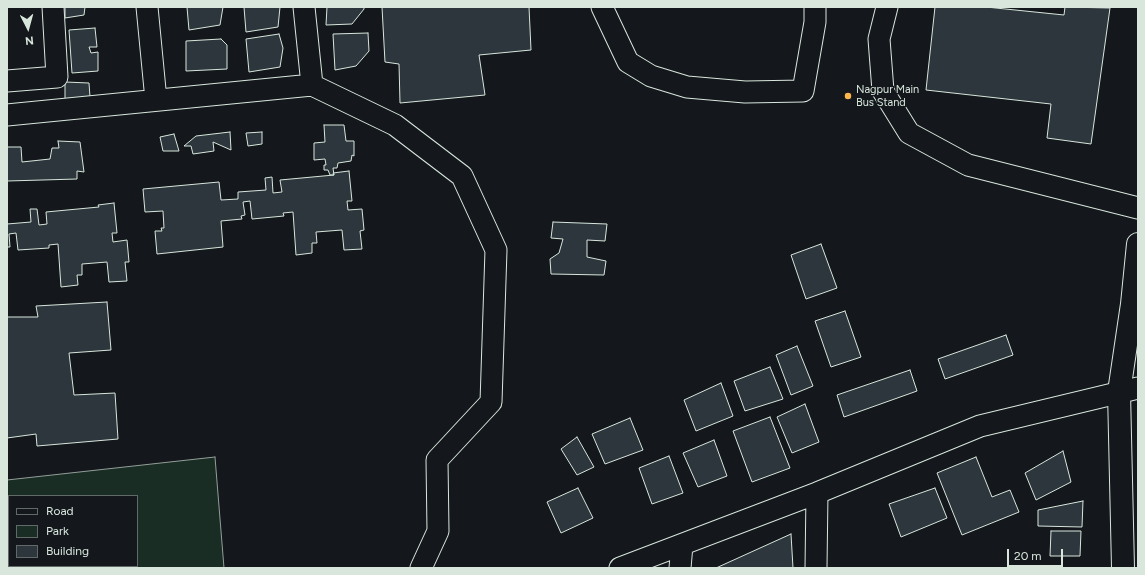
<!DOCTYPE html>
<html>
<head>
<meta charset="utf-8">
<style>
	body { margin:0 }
	#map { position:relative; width:1145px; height:575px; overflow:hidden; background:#14181c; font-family:Figtree,sans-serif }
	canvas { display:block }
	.frame { position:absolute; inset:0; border:8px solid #d8e6dc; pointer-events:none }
	.legend { position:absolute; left:8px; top:495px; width:130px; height:72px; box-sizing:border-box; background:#14181c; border:1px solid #626a69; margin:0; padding:5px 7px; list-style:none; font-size:12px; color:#d8e6dc }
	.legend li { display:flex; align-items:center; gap:8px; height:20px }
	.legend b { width:20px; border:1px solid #626a69 }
	.north { position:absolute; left:8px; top:8px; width:40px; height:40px; -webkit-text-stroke:3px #14181c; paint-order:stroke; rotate:174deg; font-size:11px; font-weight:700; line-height:16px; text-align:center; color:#d8e6dc }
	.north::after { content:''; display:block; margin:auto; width:14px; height:18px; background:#d8e6dc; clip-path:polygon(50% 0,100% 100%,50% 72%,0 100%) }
	.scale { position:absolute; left:1007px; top:549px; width:56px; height:18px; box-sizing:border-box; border:2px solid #d8e6dc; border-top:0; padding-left:5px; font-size:12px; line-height:14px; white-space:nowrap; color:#d8e6dc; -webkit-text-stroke:3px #14181c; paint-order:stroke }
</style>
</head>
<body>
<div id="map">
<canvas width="1145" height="575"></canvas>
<div class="frame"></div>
<ul class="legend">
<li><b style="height:5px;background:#14181c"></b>Road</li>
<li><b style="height:11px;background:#1a2d24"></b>Park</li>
<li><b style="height:11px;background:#2c363c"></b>Building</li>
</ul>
<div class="north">N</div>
<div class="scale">20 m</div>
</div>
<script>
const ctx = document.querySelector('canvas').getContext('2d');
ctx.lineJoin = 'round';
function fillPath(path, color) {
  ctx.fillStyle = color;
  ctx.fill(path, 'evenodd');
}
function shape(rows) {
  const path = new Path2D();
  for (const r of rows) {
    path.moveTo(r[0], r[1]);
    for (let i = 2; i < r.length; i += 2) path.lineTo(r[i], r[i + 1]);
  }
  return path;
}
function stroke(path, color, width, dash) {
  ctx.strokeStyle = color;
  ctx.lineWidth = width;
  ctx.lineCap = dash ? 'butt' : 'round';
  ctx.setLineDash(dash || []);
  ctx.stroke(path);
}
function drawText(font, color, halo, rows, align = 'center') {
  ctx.font = font + ' Figtree,sans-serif';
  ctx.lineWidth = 3;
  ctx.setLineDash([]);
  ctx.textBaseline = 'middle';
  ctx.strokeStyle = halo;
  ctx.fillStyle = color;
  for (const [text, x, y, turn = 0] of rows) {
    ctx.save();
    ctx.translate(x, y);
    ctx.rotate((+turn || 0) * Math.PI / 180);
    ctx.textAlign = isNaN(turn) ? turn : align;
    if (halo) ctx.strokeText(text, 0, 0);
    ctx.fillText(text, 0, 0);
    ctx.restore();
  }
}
const green = shape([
	[215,457,224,568,7,568,7,480,215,457],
	[9,496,137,496,137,566,9,566,9,496]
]);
const building = shape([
	[65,7,85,7,84,15,65,18,65,7],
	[187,7,223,7,220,25,189,30,187,7],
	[244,7,280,7,278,27,246,32,244,7],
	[327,7,364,7,364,9,352,24,326,25,327,7],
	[382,7,529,7,531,50,479,55,485,95,400,103,399,64,385,62,382,7],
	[935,7,986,7,1064,15,1065,7,1110,8,1091,144,1047,138,1051,104,926,90,935,7],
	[95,28,97,47,89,47,91,53,98,52,98,71,72,73,69,30,95,28],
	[368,33,369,51,356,66,335,70,333,34,368,33],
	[279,34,283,48,280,67,249,72,246,39,279,34],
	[221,39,227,45,227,69,186,71,186,41,221,39],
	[65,82,89,83,90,97,65,100,65,82],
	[324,125,344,125,346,141,354,141,354,156,352,155,351,161,338,163,337,168,333,168,334,175,330,175,328,170,324,170,324,165,326,165,325,159,314,160,314,143,325,142,324,125],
	[230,132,231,150,213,142,214,151,193,154,191,146,184,146,196,136,230,132],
	[262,132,262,144,248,146,246,133,262,132],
	[174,134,179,151,163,151,160,137,174,134],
	[58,141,80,142,84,172,77,171,77,179,7,181,7,147,21,147,22,162,50,159,52,148,59,148,58,141],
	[349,171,352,201,347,201,348,210,362,209,364,230,360,231,362,249,344,250,342,230,316,232,317,243,312,243,312,253,296,255,293,212,283,213,284,216,252,219,250,201,243,202,245,215,241,216,242,219,221,221,223,247,157,254,155,231,162,231,161,228,164,228,163,211,145,212,143,189,219,182,221,200,238,199,238,192,266,190,265,178,272,177,273,193,282,192,280,180,334,175,333,173,349,171],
	[114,203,117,233,112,233,113,242,127,240,129,262,125,262,127,281,109,282,107,262,82,264,82,275,77,275,78,285,61,287,58,244,49,245,49,248,18,250,16,233,9,234,10,247,7,247,7,224,31,222,30,209,37,209,39,225,47,224,46,212,99,207,98,205,114,203],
	[553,222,607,224,605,241,587,240,587,257,606,261,604,275,551,274,550,259,559,253,563,239,551,238,553,222],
	[821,244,837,288,806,299,791,255,821,244],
	[107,302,111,350,69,353,74,395,115,393,118,439,37,446,36,434,7,438,7,317,38,317,36,306,107,302],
	[845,311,861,357,831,367,815,321,845,311],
	[1006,335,1013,355,945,379,938,359,1006,335],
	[797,346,813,386,791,395,776,355,797,346],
	[770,367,783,399,745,411,734,381,770,367],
	[910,370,917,391,844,417,837,395,910,370],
	[721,383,733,416,696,431,684,400,721,383],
	[805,404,819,442,792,453,777,417,805,404],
	[770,417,790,468,752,482,733,431,770,417],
	[630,418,643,450,605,464,592,434,630,418],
	[577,437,594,467,577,475,561,449,577,437],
	[714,440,727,476,698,487,683,453,714,440],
	[1063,451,1071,482,1036,500,1025,473,1063,451],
	[669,456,683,493,652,504,639,468,669,456],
	[976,457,992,497,1010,490,1019,512,962,535,937,473,976,457],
	[578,488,593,518,561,533,547,502,578,488],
	[935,488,947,518,901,537,889,504,935,488],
	[1083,501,1082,527,1038,526,1038,510,1083,501],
	[1051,531,1081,531,1080,556,1050,556,1051,531],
	[791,534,793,568,716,568,791,534]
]);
const minor = shape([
	[147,7,156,100],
	[304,7,312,85],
	[602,7,628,62,651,76,687,87,745,92,803,91,815,22,815,7],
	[887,7,879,39,883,91,909,133,968,165,1138,208],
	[7,81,57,77,53,7],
	[7,115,312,85,395,125,462,176,496,250,491,402,437,460,438,531,421,568],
	[620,568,817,493,980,426,1138,388],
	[680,568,682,545],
	[816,568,817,493]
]);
const major = shape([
	[1123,568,1119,392,1132,304,1138,244]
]);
const markers = [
	[848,96,4,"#ffb74d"]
];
const poiNames = [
	["Nagpur Main",856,90],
	["Bus Stand",856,103]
];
fillPath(green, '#1a2d24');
stroke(green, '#939e99', 1);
fillPath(building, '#2c363c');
stroke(building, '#d8e6dc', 1);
stroke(minor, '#d8e6dc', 23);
stroke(major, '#d8e6dc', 24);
stroke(minor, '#14181c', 21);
stroke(major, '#14181c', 22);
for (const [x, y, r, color] of markers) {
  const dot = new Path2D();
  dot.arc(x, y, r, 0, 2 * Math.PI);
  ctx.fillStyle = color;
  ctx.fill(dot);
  stroke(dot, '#14181c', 1.5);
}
drawText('11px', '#d8e6dc', '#14181c', poiNames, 'left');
</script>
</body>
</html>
